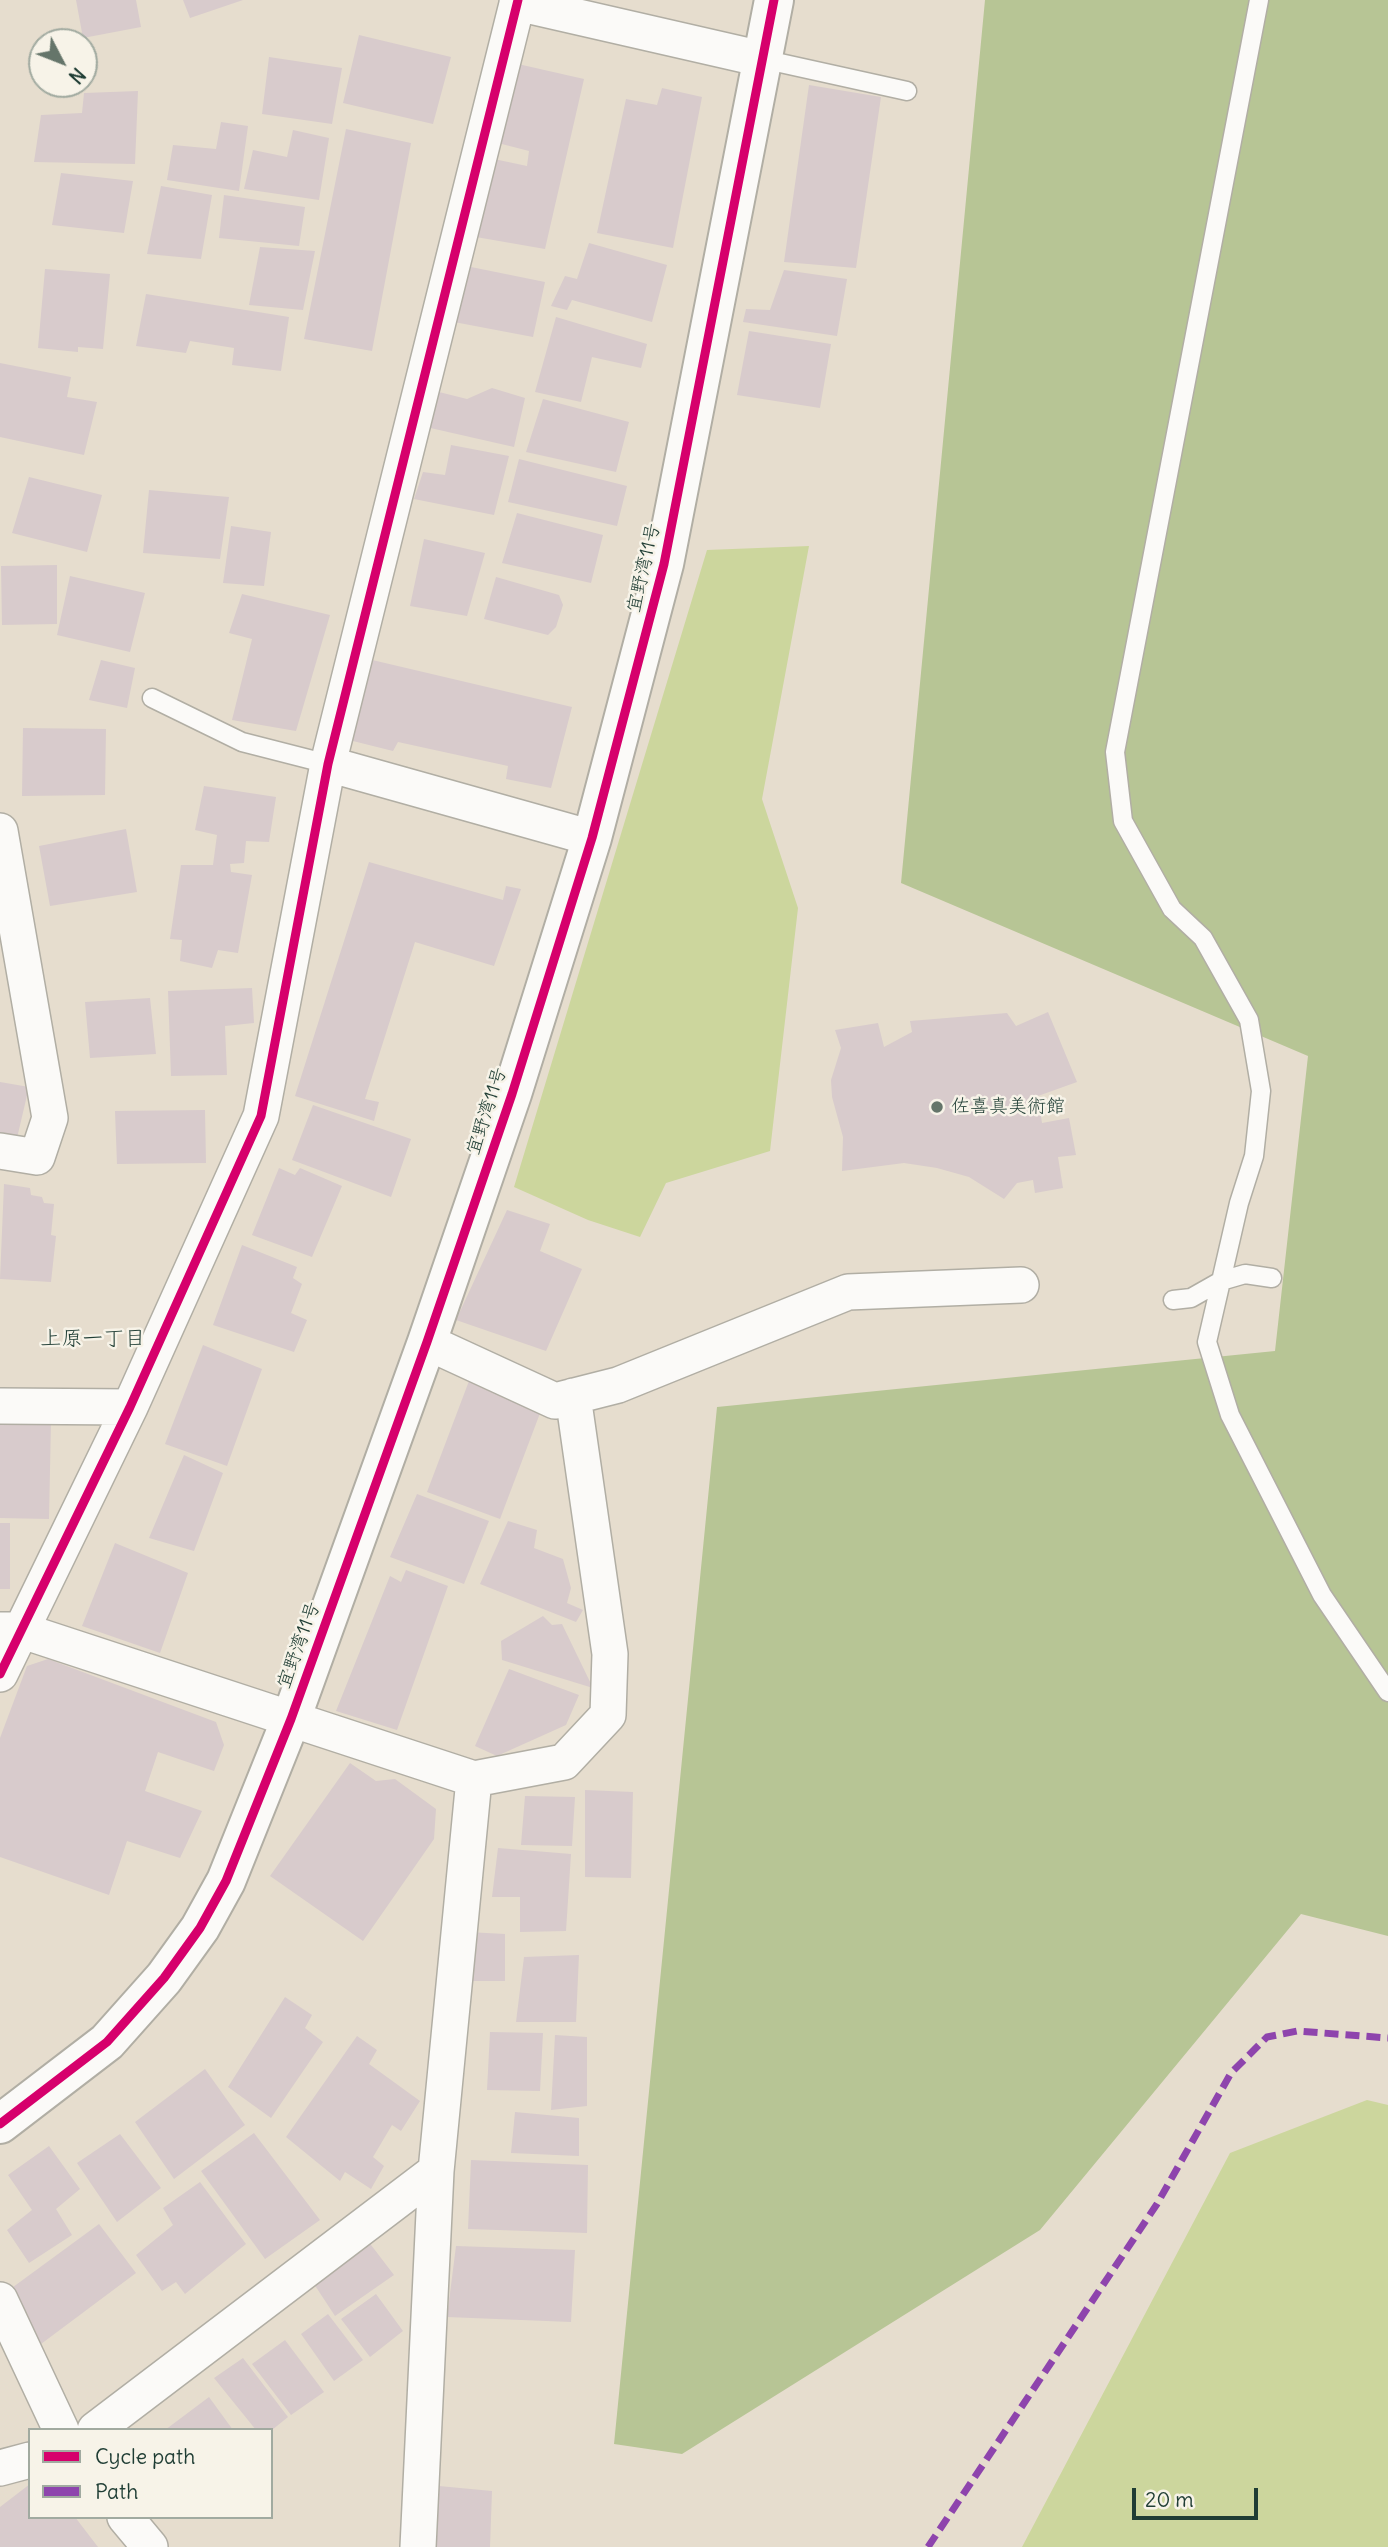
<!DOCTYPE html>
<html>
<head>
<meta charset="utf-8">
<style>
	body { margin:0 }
	#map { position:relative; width:1388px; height:2547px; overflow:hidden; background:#e6ddce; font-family:Delius,sans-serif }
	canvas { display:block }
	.legend { position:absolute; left:28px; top:2428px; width:245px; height:91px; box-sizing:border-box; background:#f7f3e8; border:2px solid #a1aaa0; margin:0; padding:9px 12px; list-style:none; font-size:21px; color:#1f3d34 }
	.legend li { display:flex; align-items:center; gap:14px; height:35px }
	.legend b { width:35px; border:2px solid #a1aaa0 }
	.north { position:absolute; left:28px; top:28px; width:70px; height:70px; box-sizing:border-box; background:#f7f3e8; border:2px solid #a1aaa0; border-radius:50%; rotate:132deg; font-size:19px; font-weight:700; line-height:28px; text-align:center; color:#1f3d34 }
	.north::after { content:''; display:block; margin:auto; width:24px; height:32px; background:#65756a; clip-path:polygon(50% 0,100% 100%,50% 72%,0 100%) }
	.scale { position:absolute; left:1132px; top:2488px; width:126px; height:32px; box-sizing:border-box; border:4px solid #1f3d34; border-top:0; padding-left:9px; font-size:21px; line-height:24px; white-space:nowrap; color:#1f3d34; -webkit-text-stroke:5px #f7f3e8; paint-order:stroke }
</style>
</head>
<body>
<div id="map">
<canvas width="1388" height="2547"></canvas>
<ul class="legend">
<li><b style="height:9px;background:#d6006c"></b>Cycle path</li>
<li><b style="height:9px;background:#8e44ad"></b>Path</li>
</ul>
<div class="north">N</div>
<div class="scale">20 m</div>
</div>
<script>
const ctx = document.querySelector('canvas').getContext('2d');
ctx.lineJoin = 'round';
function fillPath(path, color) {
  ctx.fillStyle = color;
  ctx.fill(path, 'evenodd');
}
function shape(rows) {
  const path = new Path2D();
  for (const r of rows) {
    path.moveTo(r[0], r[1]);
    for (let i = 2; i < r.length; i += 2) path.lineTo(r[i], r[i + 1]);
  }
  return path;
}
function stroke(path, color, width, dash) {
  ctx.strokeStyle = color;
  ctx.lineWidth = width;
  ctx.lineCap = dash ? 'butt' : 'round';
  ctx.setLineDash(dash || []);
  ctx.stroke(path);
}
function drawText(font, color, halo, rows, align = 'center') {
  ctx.font = font + ' Delius,"Klee One",sans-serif';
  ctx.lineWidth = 5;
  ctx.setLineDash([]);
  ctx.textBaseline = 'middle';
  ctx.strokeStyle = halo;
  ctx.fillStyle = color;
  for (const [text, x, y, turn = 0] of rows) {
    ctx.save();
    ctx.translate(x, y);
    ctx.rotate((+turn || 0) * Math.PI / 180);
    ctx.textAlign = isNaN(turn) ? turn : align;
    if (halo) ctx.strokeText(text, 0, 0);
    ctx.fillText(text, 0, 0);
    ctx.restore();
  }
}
const green = shape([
	[809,546,762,799,798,908,770,1151,666,1183,640,1237,588,1220,514,1187,707,550],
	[1367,2100,1388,2105,1388,2547,1022,2547,1230,2153]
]);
const forest = shape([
	[985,0,1388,0,1388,1936,1301,1914,1040,2230,682,2454,614,2444,717,1407,1275,1351,1308,1056,901,883]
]);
const building = shape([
	[76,0,136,0,141,27,83,38],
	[183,0,243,0,190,18],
	[359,35,451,57,433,124,343,103],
	[269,57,342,68,332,124,262,114],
	[518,64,584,79,545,249,476,237,494,159,527,166,529,151,498,143],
	[809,85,881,97,856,268,784,262],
	[662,88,702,97,673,248,597,233,626,99,657,105],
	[138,91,135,164,34,162,41,115,82,113,84,93],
	[221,122,248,126,239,191,167,180,173,145,216,149],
	[346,129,411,143,372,351,304,339],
	[293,130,329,138,319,200,244,189,253,150,287,157],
	[61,173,133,181,124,233,52,225],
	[161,186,212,195,201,259,147,254],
	[224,195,305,207,299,246,219,238],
	[589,243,667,265,652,322,572,300,567,310,551,306,565,276,577,279],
	[260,247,315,251,303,310,249,305],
	[471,267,545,282,533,337,454,322],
	[45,269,110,274,103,349,78,347,78,352,38,348],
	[784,270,847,279,837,336,743,322,746,309,770,310],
	[146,294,289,317,281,371,232,365,234,348,190,341,186,353,136,346],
	[556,317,647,344,641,368,592,357,581,402,535,392],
	[749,331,831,344,820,408,737,395],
	[0,363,71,377,67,397,97,402,84,455,0,437],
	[492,388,525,398,514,447,426,427,435,391,467,399],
	[543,399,629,422,616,472,526,452],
	[451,445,509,456,494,515,414,499,423,472,445,475],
	[519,459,627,486,617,526,508,502],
	[29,477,102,495,87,552,12,533],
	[149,490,229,497,220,559,143,553],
	[517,513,603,535,591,583,502,563],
	[231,526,271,532,264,586,223,583],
	[424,539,485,553,467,616,410,606],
	[57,565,57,624,2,625,1,566],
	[70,576,145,593,130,652,57,635],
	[496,577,559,595,563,605,556,627,548,635,484,619],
	[242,594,330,615,296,731,232,720,252,639,229,633],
	[368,659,572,707,551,788,506,779,508,766,398,742,393,751,349,740],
	[101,660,135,668,127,708,89,700],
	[23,728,106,729,105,795,22,796],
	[204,786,276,797,269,842,246,841,244,863,230,864,231,872,252,875,238,953,218,950,212,968,180,961,182,940,170,939,181,865,213,865,217,835,195,830],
	[126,829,137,892,50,906,39,846],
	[369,862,503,900,506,886,521,889,494,966,415,942,365,1099,379,1102,374,1121,295,1096],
	[252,988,254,1023,225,1026,227,1075,171,1076,168,991],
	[150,998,156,1054,90,1058,85,1002],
	[1048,1012,1077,1082,1038,1096,1042,1123,1069,1118,1076,1155,1058,1157,1063,1188,1035,1193,1033,1180,1017,1183,1004,1199,969,1177,937,1168,904,1163,842,1171,843,1137,832,1097,831,1080,841,1048,835,1030,878,1023,884,1047,912,1032,910,1021,1007,1013,1016,1026],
	[0,1082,29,1087,17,1138,0,1136],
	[313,1105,411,1139,391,1197,292,1160],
	[205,1110,206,1163,117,1164,115,1111],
	[279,1168,295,1175,300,1168,342,1186,312,1257,252,1235],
	[4,1184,30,1188,31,1195,42,1197,44,1203,54,1204,51,1235,56,1236,51,1282,0,1279],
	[507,1210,550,1224,540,1251,582,1269,546,1351,456,1320],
	[242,1245,297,1267,293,1278,302,1284,291,1313,307,1320,294,1352,213,1325],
	[203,1345,262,1369,227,1466,165,1444],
	[469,1381,542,1408,500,1519,427,1492],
	[0,1420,51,1421,49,1519,0,1518],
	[184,1455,223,1473,194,1551,149,1538],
	[417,1494,489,1521,464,1584,390,1557],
	[508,1521,537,1530,534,1548,563,1559,571,1588,567,1603,583,1610,576,1622,480,1584],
	[0,1523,10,1523,10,1589,0,1589],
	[115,1543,188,1573,160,1653,82,1626],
	[406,1570,448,1586,397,1730,336,1711,390,1576,401,1582],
	[543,1616,552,1625,562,1624,593,1688,502,1660,501,1641],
	[48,1659,216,1722,224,1745,214,1771,158,1752,145,1791,202,1811,180,1858,127,1841,109,1895,0,1857,0,1738,27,1666],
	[509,1669,579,1695,566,1725,497,1756,475,1746],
	[350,1763,376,1781,395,1779,436,1809,434,1839,363,1941,270,1876],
	[585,1790,633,1792,631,1878,585,1877],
	[525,1796,575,1797,572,1846,521,1845],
	[498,1848,571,1854,566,1931,520,1932,520,1897,492,1897],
	[468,1932,505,1934,505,1981,467,1981],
	[579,1955,576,2022,516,2022,524,1957],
	[285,1997,312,2015,305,2028,323,2042,271,2118,228,2087],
	[490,2032,543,2033,540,2091,487,2090],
	[555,2035,587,2037,587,2106,551,2110],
	[357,2036,377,2050,369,2064,420,2101,401,2131,392,2125,373,2157,384,2166,371,2189,345,2172,340,2181,286,2137],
	[205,2069,245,2125,174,2179,135,2122],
	[515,2112,579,2118,579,2156,511,2153],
	[254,2133,320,2220,265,2259,201,2171],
	[120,2134,161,2188,117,2222,77,2163],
	[49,2146,80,2189,56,2209,72,2235,29,2263,7,2230,32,2210,8,2175],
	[471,2160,588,2165,587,2233,468,2229],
	[200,2182,246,2244,185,2294,176,2282,162,2291,136,2255,173,2225,163,2208],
	[99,2224,136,2273,33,2350,9,2290],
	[368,2241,394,2275,335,2316,314,2284],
	[456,2246,575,2250,571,2322,447,2317],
	[376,2294,403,2331,370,2357,341,2319],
	[328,2314,363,2360,334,2381,301,2334],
	[285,2340,324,2392,291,2415,252,2364],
	[243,2358,288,2417,272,2430,256,2430,214,2378],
	[209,2397,233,2430,165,2430],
	[30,2484,30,2517,75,2517,98,2547,0,2547,0,2507],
	[439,2486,492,2491,490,2547,433,2547]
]);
const service = shape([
	[1259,0,1115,752,1123,821,1172,909,1203,938,1249,1020,1261,1091,1254,1156,1239,1203,1207,1342,1230,1415,1322,1595,1388,1692],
	[762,59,907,91],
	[152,698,242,742,328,764],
	[1173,1300,1191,1298,1221,1281,1245,1274,1272,1278]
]);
const minor = shape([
	[517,3,762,59],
	[328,764,592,838],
	[0,831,50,1118,37,1157,0,1151],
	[427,1342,555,1401,618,1385,848,1292,1021,1285],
	[0,1406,130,1407],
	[0,1630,20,1630,474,1779,436,2171,418,2547],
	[0,1674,130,1407,261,1116,328,764,518,0],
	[474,1779,564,1762,608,1715,610,1654,573,1396],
	[0,2300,61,2430],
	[95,2430,436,2171],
	[0,2468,30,2460],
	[125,2517,150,2547]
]);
const tertiary = shape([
	[0,2124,107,2042,164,1978,200,1928,226,1881,291,1719,427,1342,512,1094,592,838,664,564,774,0]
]);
const quiet = shape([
	[928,2547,1157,2204,1231,2073,1267,2037,1297,2031,1388,2038]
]);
const cycleway = shape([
	[0,1674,130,1407,261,1116,328,764,518,0],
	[0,2124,107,2042,164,1978,200,1928,226,1881,291,1719,427,1342,512,1094,592,838,664,564,774,0]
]);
const markers = [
	[937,1107,7,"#65756a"]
];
const streetNames = [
	["宜野湾11号",644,568,-77],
	["宜野湾11号",487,1111,-72],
	["宜野湾11号",299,1645,-70]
];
const poiNames = [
	["佐喜真美術館",951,1107]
];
const neighbourhoodNames = [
	["上原一丁目",93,1339]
];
fillPath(green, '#ccd69d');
fillPath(forest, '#b7c595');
fillPath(building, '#d8cbcc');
stroke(service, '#b1aea4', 21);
stroke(minor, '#b1aea4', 38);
stroke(tertiary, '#b1aea4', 42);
stroke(service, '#fbfaf8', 18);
stroke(minor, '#fbfaf8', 35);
stroke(tertiary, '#fbfaf8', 38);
stroke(quiet, '#8e44ad', 7, [14, 7]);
stroke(cycleway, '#d6006c', 9);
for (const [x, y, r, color] of markers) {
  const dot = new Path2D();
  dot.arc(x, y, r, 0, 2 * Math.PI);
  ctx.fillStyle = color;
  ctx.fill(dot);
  stroke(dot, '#f7f3e8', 2.5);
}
drawText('19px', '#1f3d34', '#f7f3e8', streetNames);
drawText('19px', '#1f3d34', '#f7f3e8', poiNames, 'left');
drawText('21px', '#1f3d34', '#f7f3e8', neighbourhoodNames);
</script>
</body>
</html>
